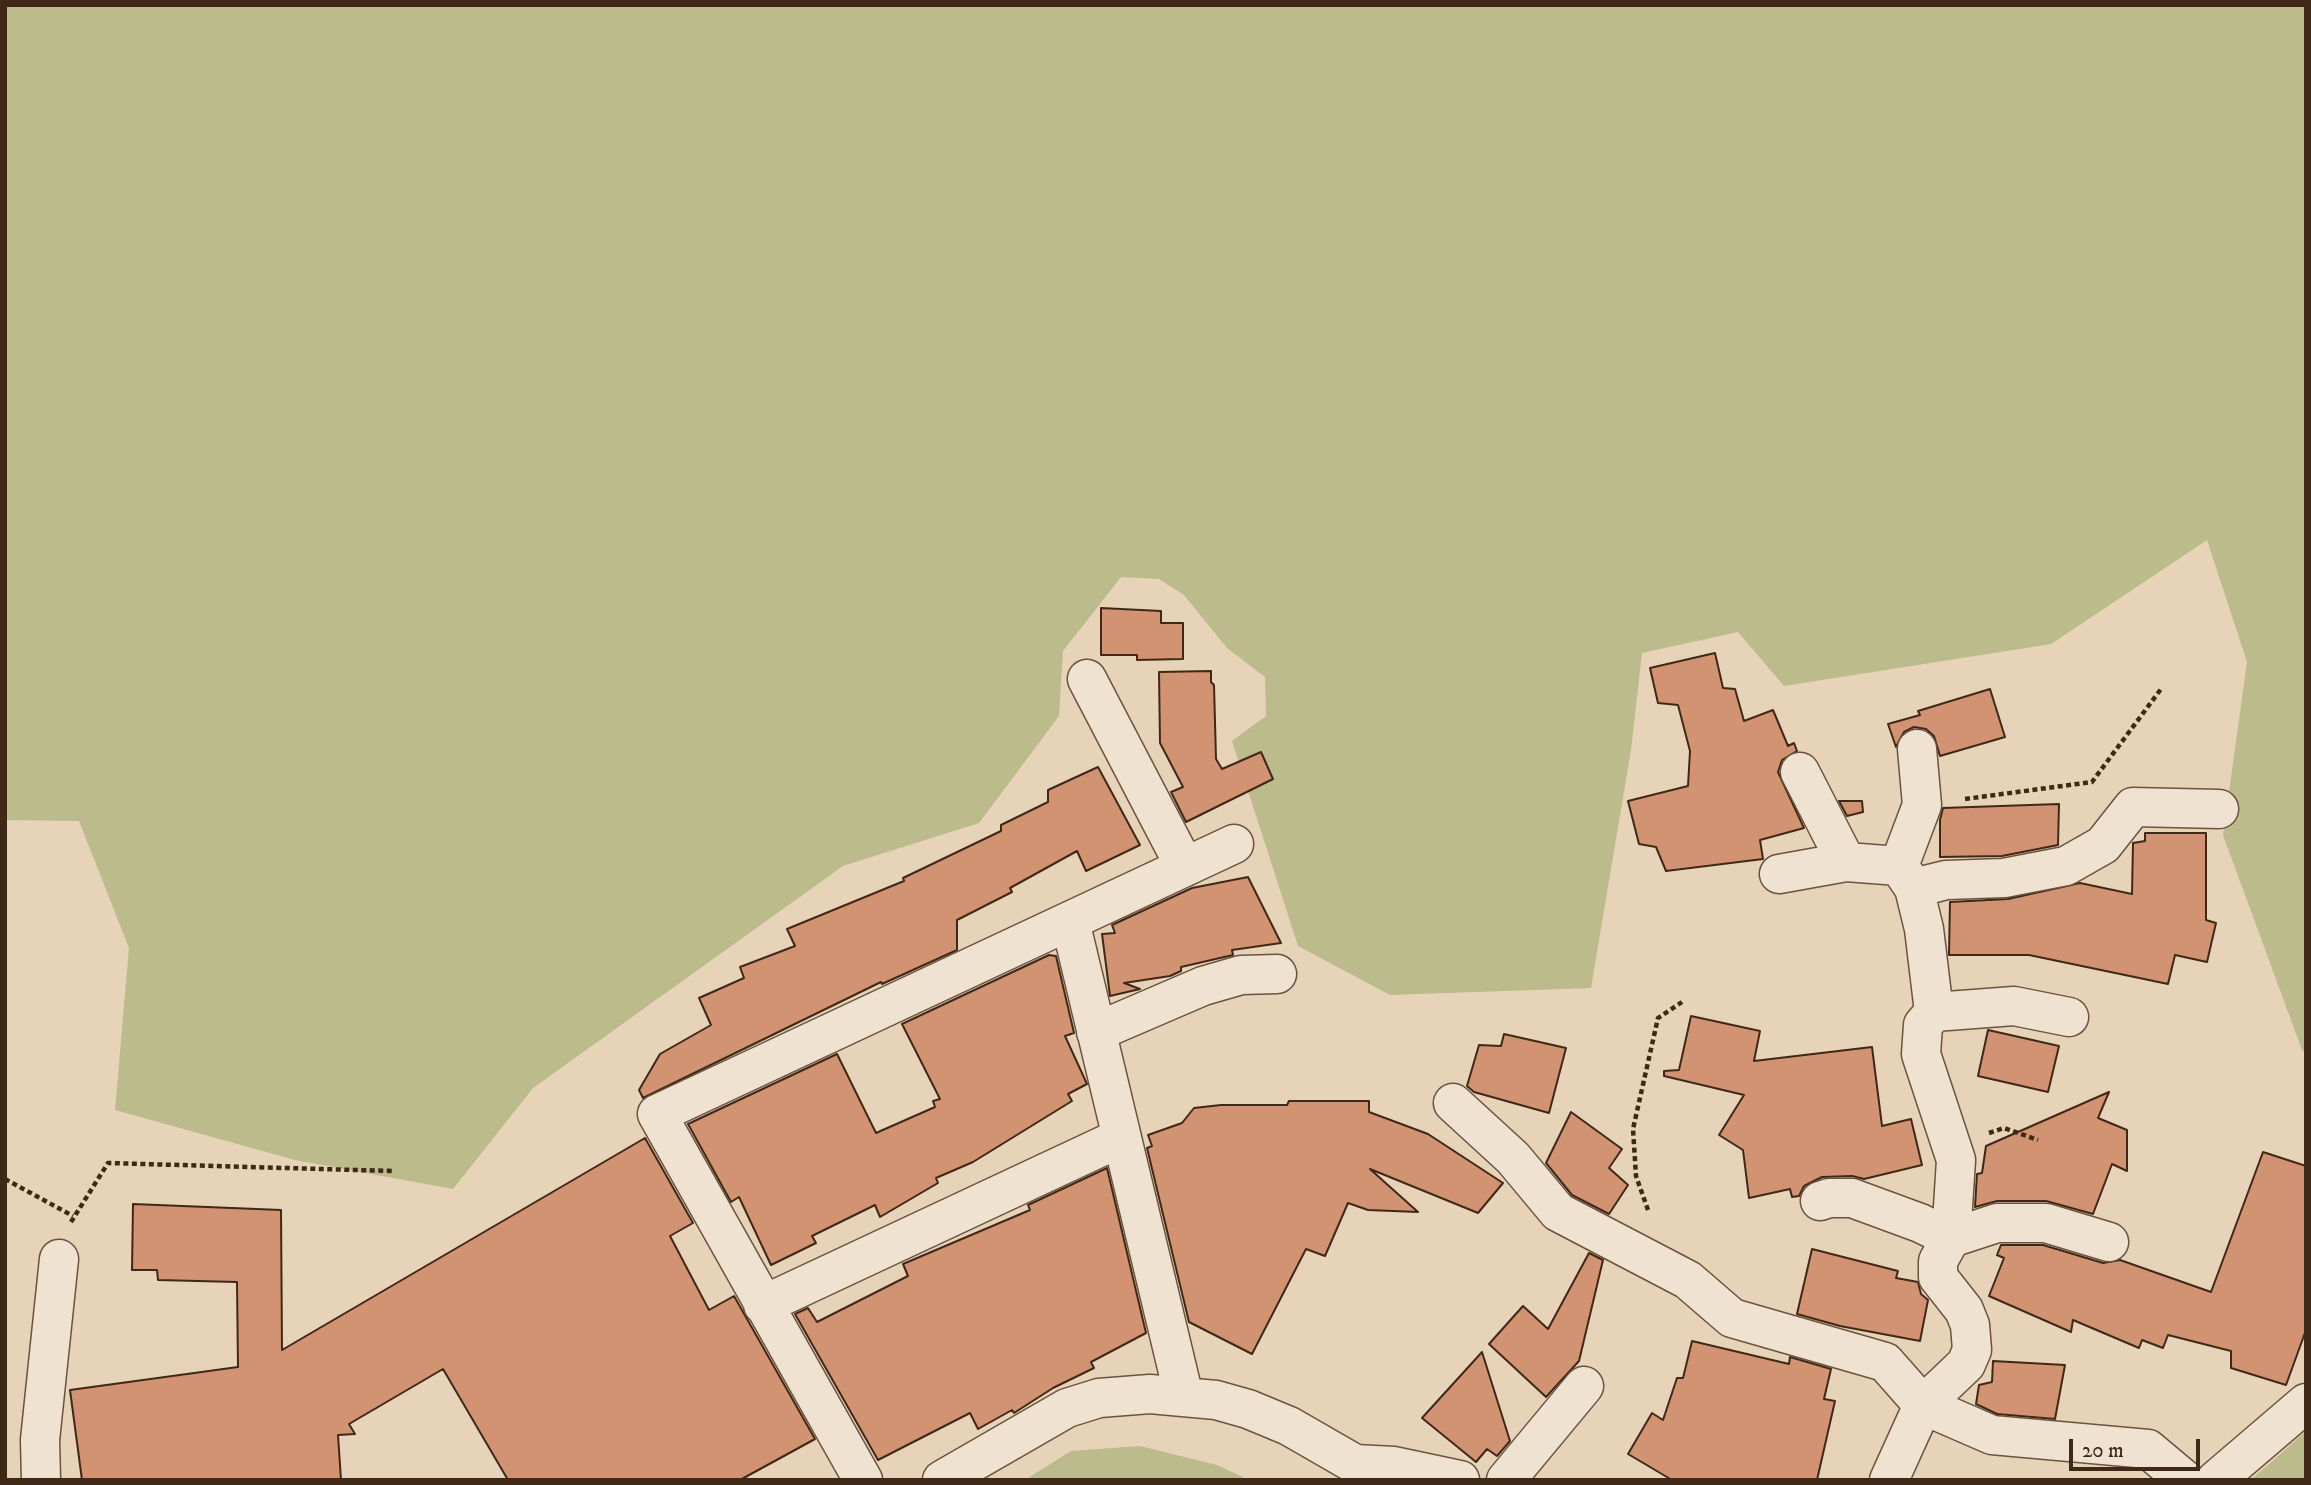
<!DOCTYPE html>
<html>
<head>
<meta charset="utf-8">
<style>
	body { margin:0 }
	#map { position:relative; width:2311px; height:1485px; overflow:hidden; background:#e6d3b8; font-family:"IM FELL DW Pica",serif }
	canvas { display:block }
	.frame { position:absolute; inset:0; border:7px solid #402817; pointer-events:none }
	.scale { position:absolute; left:2069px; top:1439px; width:131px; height:32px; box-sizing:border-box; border:4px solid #402817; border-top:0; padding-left:9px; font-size:21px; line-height:24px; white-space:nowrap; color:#402817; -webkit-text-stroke:5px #efe2d1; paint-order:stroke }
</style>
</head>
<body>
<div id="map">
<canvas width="2311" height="1485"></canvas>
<div class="frame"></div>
<div class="scale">20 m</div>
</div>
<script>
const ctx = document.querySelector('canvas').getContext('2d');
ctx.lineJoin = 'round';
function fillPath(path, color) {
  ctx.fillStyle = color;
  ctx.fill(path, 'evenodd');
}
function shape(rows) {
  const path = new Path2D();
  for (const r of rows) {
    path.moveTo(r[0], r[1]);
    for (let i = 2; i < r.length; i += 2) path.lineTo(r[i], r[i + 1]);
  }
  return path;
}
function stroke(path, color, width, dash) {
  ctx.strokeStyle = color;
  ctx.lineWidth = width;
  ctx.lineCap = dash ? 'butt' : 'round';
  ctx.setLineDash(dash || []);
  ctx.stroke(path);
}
const green = shape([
	[5,5,2306,5,2306,1053,2302,1050,2223,835,2247,662,2207,540,2051,644,1784,686,1738,632,1642,653,1631,750,1591,988,1390,995,1298,946,1232,741,1266,716,1265,677,1227,648,1184,595,1159,579,1121,577,1063,651,1059,716,979,823,843,866,533,1088,453,1189,295,1160,115,1110,129,948,79,821,5,820],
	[2306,1431,2306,1480,2251,1480],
	[1140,1446,1217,1465,1249,1480,1025,1480,1071,1451]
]);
const building = shape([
	[1101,608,1161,611,1161,623,1183,623,1183,659,1137,660,1137,655,1101,655,1101,608],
	[1715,653,1723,688,1735,689,1744,721,1773,710,1788,746,1794,743,1797,751,1782,760,1778,772,1804,828,1760,840,1763,859,1666,871,1656,847,1639,844,1628,801,1688,786,1690,751,1678,705,1658,703,1650,668,1715,653],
	[1211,671,1211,682,1214,685,1216,759,1222,769,1261,752,1273,779,1186,822,1171,792,1183,787,1160,743,1159,672,1211,671],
	[1990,689,2005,737,1940,756,1934,736,1926,729,1914,727,1904,732,1896,747,1888,724,1920,715,1918,711,1990,689],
	[1098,767,1140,845,1086,871,1077,851,1010,888,1012,892,957,920,957,950,882,984,881,982,643,1098,639,1090,660,1054,711,1025,699,998,744,978,740,967,795,946,787,929,904,881,903,878,1001,831,1001,825,1048,802,1048,790,1098,767],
	[1839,801,1862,801,1863,812,1847,816,1839,801],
	[2059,804,2058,845,2002,856,1940,857,1940,820,1943,808,2059,804],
	[2145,833,2206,833,2206,920,2216,923,2207,962,2175,955,2168,984,2029,955,1949,955,1950,902,2008,899,2080,883,2132,894,2133,843,2145,841,2145,833],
	[1248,877,1281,943,1232,950,1233,955,1181,967,1181,971,1170,976,1124,983,1140,989,1110,996,1102,934,1115,933,1112,925,1192,888,1248,877],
	[1049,955,1056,956,1074,1033,1065,1036,1087,1084,1068,1094,1072,1101,973,1162,936,1178,938,1183,880,1217,875,1205,812,1236,816,1243,771,1265,739,1197,731,1202,688,1124,837,1054,876,1133,935,1107,933,1101,940,1099,902,1024,1049,955],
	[1691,1016,1760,1031,1754,1061,1872,1047,1882,1126,1911,1119,1922,1165,1864,1179,1852,1176,1822,1177,1804,1186,1799,1196,1792,1197,1790,1189,1749,1198,1743,1150,1719,1135,1744,1095,1664,1076,1664,1071,1679,1070,1691,1016],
	[1988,1030,2059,1046,2048,1092,1978,1076,1988,1030],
	[1504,1034,1566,1048,1549,1113,1474,1092,1467,1086,1479,1045,1501,1046,1504,1034],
	[2109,1092,2098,1118,2127,1130,2127,1171,2112,1164,2093,1214,2046,1201,1997,1201,1975,1207,1977,1174,1982,1173,1986,1146,2109,1092],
	[1289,1101,1369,1101,1369,1112,1428,1134,1503,1183,1478,1213,1370,1169,1418,1212,1368,1210,1348,1203,1325,1256,1306,1249,1252,1354,1189,1322,1147,1148,1152,1146,1148,1135,1182,1123,1194,1108,1221,1105,1287,1105,1289,1101],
	[1571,1112,1622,1149,1609,1168,1628,1185,1609,1214,1572,1195,1546,1163,1571,1112],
	[645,1138,693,1223,670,1236,709,1310,734,1296,815,1439,740,1480,508,1480,443,1369,349,1424,355,1434,338,1435,341,1480,82,1480,70,1390,238,1367,237,1282,158,1280,157,1270,132,1270,133,1204,281,1210,282,1350,645,1138],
	[2263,1152,2306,1166,2306,1330,2286,1385,2231,1368,2231,1351,2168,1335,2163,1348,2142,1340,2139,1348,2073,1320,2071,1332,1989,1296,2004,1258,1997,1255,2001,1245,2043,1245,2103,1263,2120,1260,2211,1292,2263,1152],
	[1107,1168,1146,1333,1091,1362,1094,1368,1053,1388,1014,1413,1012,1410,978,1429,970,1413,878,1460,795,1314,808,1308,817,1322,908,1276,903,1264,1030,1210,1028,1205,1107,1168],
	[1812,1249,1898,1271,1896,1278,1918,1282,1921,1294,1928,1300,1920,1341,1840,1326,1797,1314,1812,1249],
	[1589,1253,1603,1260,1579,1361,1546,1397,1489,1344,1523,1306,1548,1329,1589,1253],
	[1692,1341,1789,1364,1790,1357,1831,1369,1824,1399,1835,1401,1817,1480,1672,1480,1628,1454,1652,1413,1663,1420,1677,1378,1683,1378,1692,1341],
	[1482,1352,1510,1441,1497,1456,1487,1449,1476,1462,1422,1418,1482,1352],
	[1993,1361,2065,1365,2055,1419,1997,1414,1976,1404,1979,1385,1992,1382,1993,1361]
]);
const path = shape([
	[1965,799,2092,782,2161,689],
	[1989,1133,2004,1128,2038,1140],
	[5,1179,73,1216],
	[1648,1210,1636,1176,1633,1129,1658,1018,1682,1002],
	[71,1222,108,1163,392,1171]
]);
const minor = shape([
	[1087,679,1185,867],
	[1800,772,1846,862,1899,866,1914,888,1924,929,1934,1012,1923,1025,1921,1054,1956,1160,1951,1238,1938,1261,1938,1277,1964,1310,1970,1325,1972,1350,1966,1364,1923,1405,1889,1480],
	[1899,866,1922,805,1917,749],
	[1779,874,1846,862],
	[1914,888,1946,880,2004,878,2066,866,2103,845,2133,807,2219,809],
	[1070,921,1184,1397],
	[1934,1012,2014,1006,2069,1017],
	[1096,1032,1203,986,1241,975,1277,974],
	[1453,1103,1513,1158,1558,1212,1688,1280,1732,1318,1885,1362,1923,1405,1992,1435,2148,1449,2185,1480],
	[1820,1201,1829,1198,1852,1198,1920,1223,1951,1238,1997,1223,2046,1223,2109,1242],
	[763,1305,1120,1138],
	[41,1480,40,1440,59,1259],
	[863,1480,657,1114,1234,844],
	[942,1480,1067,1408,1099,1398,1150,1394,1216,1400,1248,1409,1289,1426,1355,1464,1394,1466,1460,1480],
	[1506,1480,1584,1386],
	[2216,1480,2306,1403]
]);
fillPath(green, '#bbbb8b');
fillPath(building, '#d29372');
stroke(building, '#402817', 2);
stroke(minor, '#6a533f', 41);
stroke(path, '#402817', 4.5, [5, 3.5]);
stroke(minor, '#efe2d1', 38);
</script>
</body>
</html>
